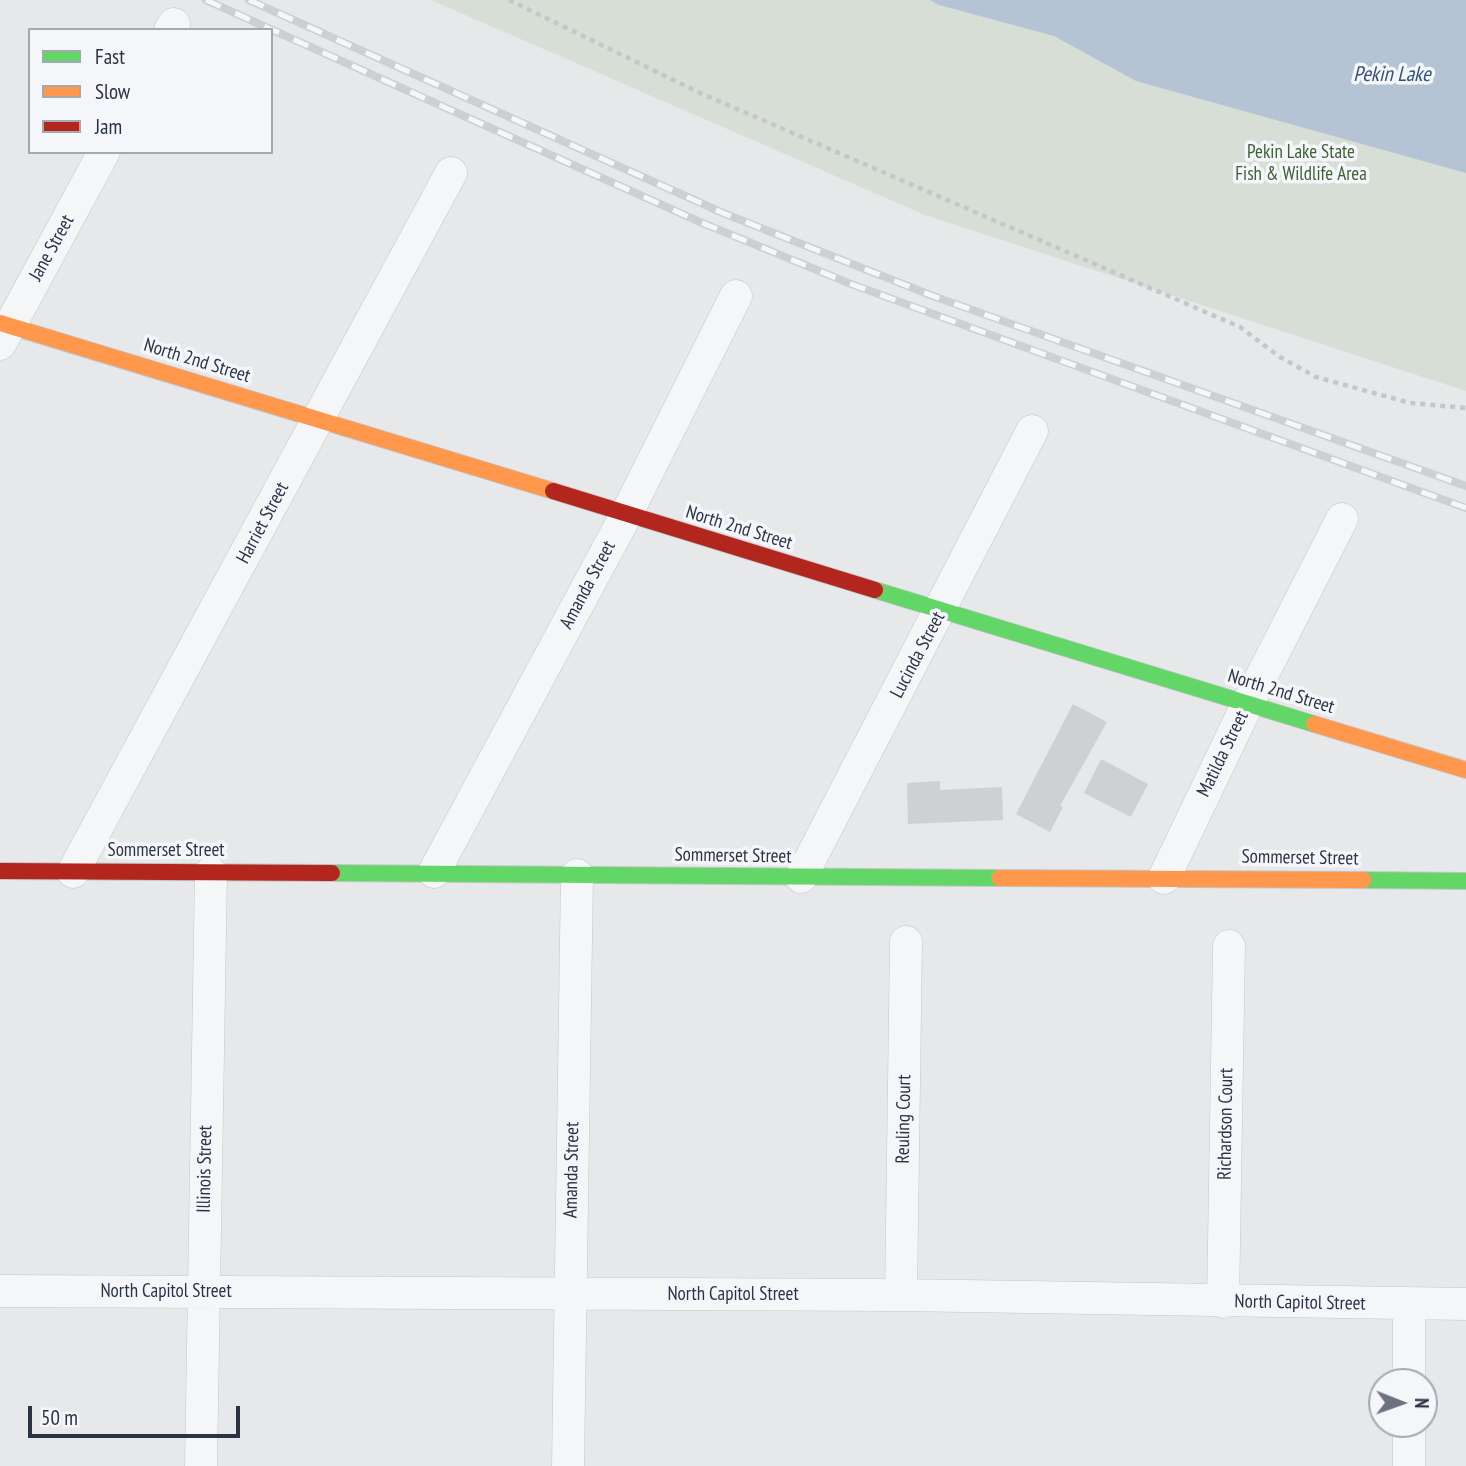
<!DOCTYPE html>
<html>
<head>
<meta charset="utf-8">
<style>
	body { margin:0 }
	#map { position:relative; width:1466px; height:1466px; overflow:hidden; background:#e6e8ea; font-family:"PT Sans Narrow",sans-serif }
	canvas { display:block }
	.legend { position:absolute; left:28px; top:28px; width:245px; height:126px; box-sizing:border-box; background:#f4f6f9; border:2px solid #a4a8b1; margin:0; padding:9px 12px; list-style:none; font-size:21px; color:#2b3445 }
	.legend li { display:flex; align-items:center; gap:14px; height:35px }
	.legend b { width:35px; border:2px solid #a4a8b1 }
	.north { position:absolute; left:1368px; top:1368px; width:70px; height:70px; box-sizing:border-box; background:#f4f6f9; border:2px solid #a4a8b1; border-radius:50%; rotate:91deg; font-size:19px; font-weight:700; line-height:28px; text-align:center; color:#2b3445 }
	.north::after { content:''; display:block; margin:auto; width:24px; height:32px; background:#6c737f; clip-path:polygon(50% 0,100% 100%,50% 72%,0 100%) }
	.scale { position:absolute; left:28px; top:1406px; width:212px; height:32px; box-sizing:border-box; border:4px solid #2b3445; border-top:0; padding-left:9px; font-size:21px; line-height:24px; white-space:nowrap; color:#2b3445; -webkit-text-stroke:5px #f4f6f9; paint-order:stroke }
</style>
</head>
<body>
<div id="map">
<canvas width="1466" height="1466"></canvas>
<ul class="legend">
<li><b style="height:9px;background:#63d668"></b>Fast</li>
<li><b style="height:9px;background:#ff974d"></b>Slow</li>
<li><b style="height:9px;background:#b3261e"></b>Jam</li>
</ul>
<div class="north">N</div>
<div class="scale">50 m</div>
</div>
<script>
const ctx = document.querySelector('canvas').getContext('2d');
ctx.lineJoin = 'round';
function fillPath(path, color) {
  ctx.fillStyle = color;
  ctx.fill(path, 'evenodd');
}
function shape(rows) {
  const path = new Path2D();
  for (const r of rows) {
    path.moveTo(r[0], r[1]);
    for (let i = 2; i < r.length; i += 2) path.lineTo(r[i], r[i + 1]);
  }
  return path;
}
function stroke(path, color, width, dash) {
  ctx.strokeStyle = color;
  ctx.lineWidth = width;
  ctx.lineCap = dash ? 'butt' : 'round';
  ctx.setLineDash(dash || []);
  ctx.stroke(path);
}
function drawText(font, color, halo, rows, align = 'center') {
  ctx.font = font + ' "PT Sans Narrow",sans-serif';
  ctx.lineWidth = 7;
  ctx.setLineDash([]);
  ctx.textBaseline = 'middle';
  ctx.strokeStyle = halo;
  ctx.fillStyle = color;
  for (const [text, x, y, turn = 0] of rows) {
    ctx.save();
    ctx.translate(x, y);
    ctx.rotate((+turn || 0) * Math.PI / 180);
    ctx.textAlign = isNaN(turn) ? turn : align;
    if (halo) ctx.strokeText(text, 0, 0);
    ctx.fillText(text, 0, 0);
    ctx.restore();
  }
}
const green = shape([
	[431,0,1466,0,1466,391,925,215]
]);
const water = shape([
	[930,0,1466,0,1466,173,1136,81,1054,36,939,5]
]);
const building = shape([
	[1073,704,1107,722,1060,806,1063,807,1050,832,1016,814],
	[1101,759,1148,784,1131,817,1084,793],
	[940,781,940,790,1002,787,1003,820,908,824,907,783]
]);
const path = shape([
	[509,0,698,92,1240,327,1280,357,1316,377,1410,403,1466,408]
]);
const street = shape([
	[170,30,174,24],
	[0,344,104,152],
	[73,872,451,173],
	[434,872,626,515,736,296],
	[801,877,1032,431],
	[1164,878,1248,703,1342,519],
	[0,1291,901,1295,1466,1304],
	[901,1295,906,942],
	[1223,1302,1229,946],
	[1409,1304,1409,1382],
	[1409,1424,1409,1466],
	[201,1466,211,873],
	[568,1466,577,875]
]);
const fast = shape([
	[875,590,1314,724],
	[332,873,999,878],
	[1363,880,1466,881]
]);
const slow = shape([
	[0,323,553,491],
	[1314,724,1466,770],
	[999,878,1363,880]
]);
const jam = shape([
	[553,491,875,590],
	[0,871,332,873]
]);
const rail = shape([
	[206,0,700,222,851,284,1466,508],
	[249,0,723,213,933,296,1466,486]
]);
const parkNames = [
	["Pekin Lake State",1301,153],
	["Fish & Wildlife Area",1301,175]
];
const streetNames = [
	["Jane Street",52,248,-61],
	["North 2nd Street",197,361,17],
	["Harriet Street",263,523,-62],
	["North 2nd Street",739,528,17],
	["Amanda Street",588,585,-62],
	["Lucinda Street",918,655,-62],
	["North 2nd Street",1281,692,17],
	["Matilda Street",1223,754,-64],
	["Sommerset Street",166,851],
	["Sommerset Street",733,856,1],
	["Sommerset Street",1300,858,1],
	["Reuling Court",904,1119,-89],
	["Richardson Court",1226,1124,-89],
	["Illinois Street",205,1169,-89],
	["Amanda Street",572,1170,-89],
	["North Capitol Street",166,1292],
	["North Capitol Street",733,1295],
	["North Capitol Street",1300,1303,1]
];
const waterNames = [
	["Pekin Lake",1392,75]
];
fillPath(green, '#d6ded6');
fillPath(water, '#b4c4d5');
fillPath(building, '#ced0d3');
stroke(street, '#c4c6c8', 33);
stroke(fast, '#c4c6c8', 18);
stroke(slow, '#c4c6c8', 18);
stroke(jam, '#c4c6c8', 18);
stroke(path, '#c5c6ca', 4.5, [5, 5]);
stroke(street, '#f5f6f7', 32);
stroke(fast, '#63d668', 16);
stroke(slow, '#ff974d', 16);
stroke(jam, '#b3261e', 16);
stroke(rail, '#cecfd2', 8);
stroke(rail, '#f4f6f9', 5, [16]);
drawText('19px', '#3f6138', '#f4f6f9', parkNames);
drawText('19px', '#2b3445', '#f4f6f9', streetNames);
drawText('italic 21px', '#34527a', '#f4f6f9', waterNames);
</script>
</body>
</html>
